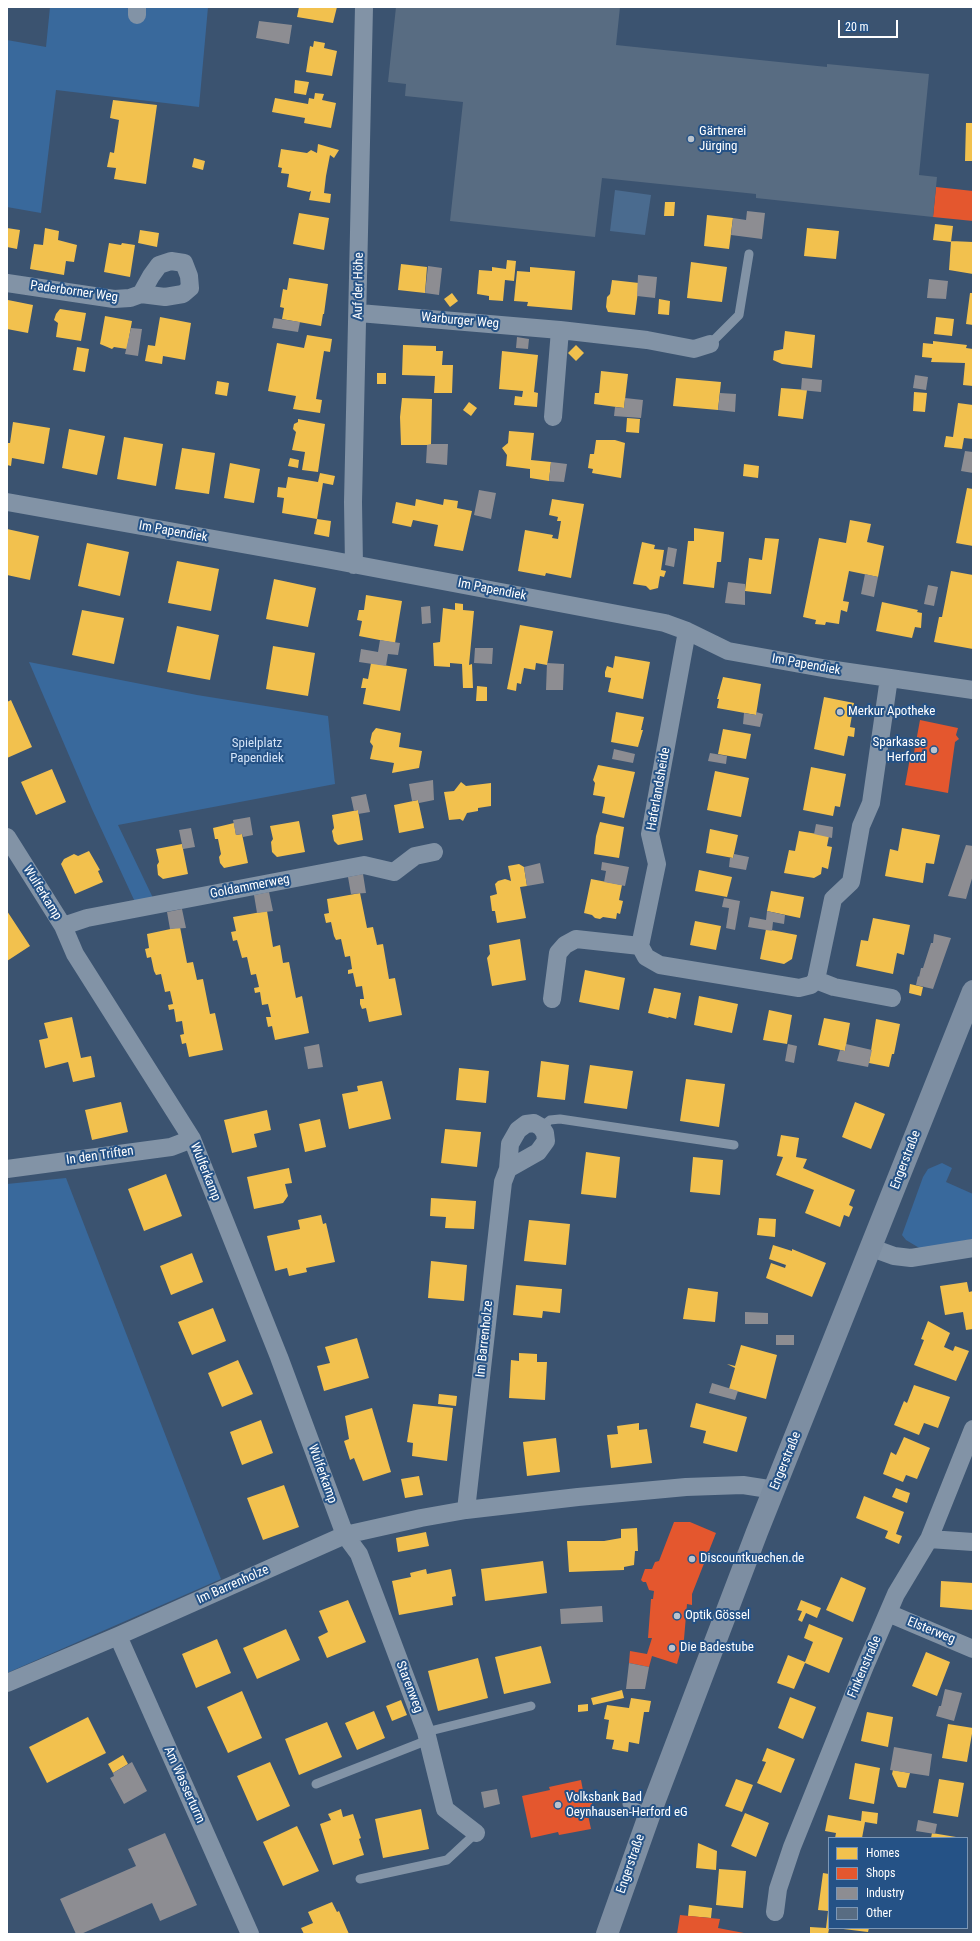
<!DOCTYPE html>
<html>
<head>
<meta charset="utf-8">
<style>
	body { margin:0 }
	#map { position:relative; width:980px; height:1941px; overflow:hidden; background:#3b5370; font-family:"Roboto Condensed",sans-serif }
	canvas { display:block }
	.frame { position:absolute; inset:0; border:8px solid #fff; pointer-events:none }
	.legend { position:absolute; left:828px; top:1837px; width:140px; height:92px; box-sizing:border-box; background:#255286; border:1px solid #7c97b6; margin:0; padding:5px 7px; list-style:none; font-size:12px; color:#fff }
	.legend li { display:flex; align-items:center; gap:8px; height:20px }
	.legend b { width:20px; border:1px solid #7c97b6 }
	.scale { position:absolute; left:838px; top:20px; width:60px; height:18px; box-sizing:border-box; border:2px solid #fff; border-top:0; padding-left:5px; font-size:12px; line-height:14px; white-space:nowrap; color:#fff; -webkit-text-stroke:3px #255286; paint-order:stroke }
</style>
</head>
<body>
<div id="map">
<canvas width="980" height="1941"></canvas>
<div class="frame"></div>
<ul class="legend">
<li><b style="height:11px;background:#f2c14e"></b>Homes</li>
<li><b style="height:11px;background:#e4572e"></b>Shops</li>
<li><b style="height:11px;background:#8d8d92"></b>Industry</li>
<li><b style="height:11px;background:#586c82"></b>Other</li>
</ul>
<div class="scale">20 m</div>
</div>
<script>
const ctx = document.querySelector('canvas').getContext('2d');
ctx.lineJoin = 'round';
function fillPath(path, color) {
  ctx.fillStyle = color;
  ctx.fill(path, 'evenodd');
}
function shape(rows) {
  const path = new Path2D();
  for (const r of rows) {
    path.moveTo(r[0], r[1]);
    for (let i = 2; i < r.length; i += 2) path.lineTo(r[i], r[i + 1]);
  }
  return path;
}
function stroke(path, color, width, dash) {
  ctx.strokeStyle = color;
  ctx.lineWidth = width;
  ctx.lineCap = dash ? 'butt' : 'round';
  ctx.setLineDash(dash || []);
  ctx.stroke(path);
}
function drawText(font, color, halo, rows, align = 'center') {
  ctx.font = font + ' "Roboto Condensed",sans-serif';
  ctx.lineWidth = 4;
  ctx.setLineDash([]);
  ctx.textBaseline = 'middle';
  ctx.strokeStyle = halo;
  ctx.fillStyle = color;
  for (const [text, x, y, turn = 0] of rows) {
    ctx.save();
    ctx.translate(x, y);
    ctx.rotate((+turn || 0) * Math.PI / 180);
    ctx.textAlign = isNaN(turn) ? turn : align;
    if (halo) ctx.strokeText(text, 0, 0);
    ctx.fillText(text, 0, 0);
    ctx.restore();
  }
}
const green = shape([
	[50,7,208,7,199,107,56,90,41,213,7,207,7,40,46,47],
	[29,662,197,695,328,716,335,784,118,825,153,898,135,902,92,809],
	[942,1163,952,1168,946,1182,973,1194,973,1239,921,1249,906,1240,902,1235,923,1177,928,1169],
	[66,1178,221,1579,7,1673,7,1184]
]);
const water = shape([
	[615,190,651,195,645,235,610,231]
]);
const homes = shape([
	[299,7,337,7,333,23,297,17],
	[314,41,325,43,324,48,337,51,332,76,306,72,310,46,313,47],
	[295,80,309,82,306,95,294,93],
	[315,93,324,94,322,100,336,103,331,128,304,123,305,118,272,112,275,98,308,104,309,98,314,99],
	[113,100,157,105,146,184,114,179,116,168,107,167,110,152,114,153,119,120,110,118],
	[966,123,973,123,973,161,965,161],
	[318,144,339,150,334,158,330,155,326,176,324,193,331,194,330,203,309,200,311,191,309,192,287,187,289,174,281,173,282,168,278,167,281,149,307,153,311,150,317,153],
	[194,158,205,161,203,170,192,167],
	[665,202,675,202,674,216,664,216],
	[299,213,329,218,324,250,293,244],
	[707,215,733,218,729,249,704,246],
	[935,224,953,226,951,242,933,240],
	[7,228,20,230,17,249,7,247],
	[45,228,59,231,58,240,77,245,74,262,66,261,64,275,30,269,34,244,43,245],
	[807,228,839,231,836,259,804,256],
	[140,230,159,233,157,247,138,243],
	[951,241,973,242,973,274,949,270],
	[109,243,121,245,122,243,135,245,130,277,104,272],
	[507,260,516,261,514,281,505,280,503,301,489,300,489,296,477,294,479,270,492,271,492,267,506,269],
	[691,262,727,267,722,302,687,298],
	[401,264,427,267,425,293,398,290],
	[530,267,575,271,572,310,527,306,528,302,514,301,517,271,530,272],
	[289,278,328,284,324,314,323,314,321,326,282,319,284,308,280,307,283,289,287,290],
	[612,280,639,283,635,315,608,312,606,307,607,297,610,294],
	[452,293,458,301,450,307,444,299],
	[970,293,973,293,973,325,966,324],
	[659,299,670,301,669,315,658,314],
	[8,300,33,305,28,333,7,329],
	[60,309,86,313,81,341,56,337,58,323,54,320,56,314],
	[105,316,132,321,127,349,114,347,112,349,100,344],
	[160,317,191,323,185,360,163,356,162,364,145,361,148,345,155,346],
	[936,317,954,319,952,336,934,334],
	[785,331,815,335,812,368,782,364,773,360,774,351,783,349],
	[307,335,332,339,330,352,324,351,316,399,322,400,320,413,293,409,296,396,268,391,277,343,304,348],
	[933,341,967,345,966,348,973,349,973,386,963,385,965,363,931,362,932,358,922,357,923,343,933,344],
	[403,345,436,346,436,351,443,351,442,365,453,365,452,393,434,393,435,376,402,375],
	[576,345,584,353,576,361,568,353],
	[77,347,89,349,85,372,73,370],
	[502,351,538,355,534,392,538,393,537,407,514,405,515,396,522,397,523,391,499,389],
	[601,371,628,374,624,408,594,404,595,393,599,393],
	[377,373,386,373,386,384,377,384],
	[676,378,721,382,718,410,673,406],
	[217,381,229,383,227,396,215,394],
	[781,388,807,390,803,419,778,416],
	[914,392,927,393,925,412,913,411],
	[402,398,432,399,431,445,401,445,400,417],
	[469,402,477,408,471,416,463,410],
	[958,403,973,405,973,439,964,438,962,449,944,447,946,436,953,437],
	[627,418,640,419,639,433,626,432],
	[298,419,325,424,318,472,302,470,305,452,292,450,296,432,293,429,294,424,298,422],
	[13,422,50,428,44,464,12,458,11,466,7,465,7,443,10,443],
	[69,429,105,436,97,475,62,468],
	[509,431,534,433,531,460,551,462,549,481,530,478,530,469,506,466,507,455,502,448,508,443],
	[124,437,163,444,156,486,117,479],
	[596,440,615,440,625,443,621,478,592,473,593,469,588,468,590,454,594,454],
	[182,448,215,453,209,494,175,489],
	[290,458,299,460,298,468,288,466],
	[230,463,260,469,254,503,224,498],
	[744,464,759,466,758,478,743,476],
	[320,473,335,476,333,485,323,483,317,519,331,521,329,537,314,534,317,519,282,513,284,498,277,497,278,487,286,488,288,477,318,482],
	[967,488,973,489,973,546,956,543],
	[416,499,443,505,444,499,458,501,457,508,472,511,463,551,434,546,438,525,413,520,411,527,392,523,396,502,415,506],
	[552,499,584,504,571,578,546,573,545,576,518,571,525,530,553,535,552,538,558,539,561,521,557,521,558,517,549,515],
	[850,520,871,524,867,542,884,546,878,577,849,571,843,601,849,602,847,612,841,610,839,624,826,622,825,625,815,624,816,620,803,617,819,538,846,543],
	[694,528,724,532,721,562,717,562,714,588,683,584,688,541,694,541],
	[7,529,39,536,30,580,7,575],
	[765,538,779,539,771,594,745,591,749,558,762,560],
	[642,542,655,545,654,549,664,550,661,570,666,571,664,577,660,576,658,588,650,590,646,586,633,584],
	[87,543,129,552,120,596,78,586],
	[177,561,219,569,211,611,168,603],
	[951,571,973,575,973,649,934,642,939,617,942,617],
	[274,579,316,588,308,627,266,619],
	[366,595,402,601,395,643,359,636,362,621,357,620,359,610,364,610],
	[882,602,918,610,917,612,922,613,921,628,915,627,912,638,876,631],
	[455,603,463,604,463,610,474,611,469,665,472,664,473,688,463,688,462,664,450,663,450,667,434,666,433,643,440,642,443,608,455,610],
	[82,610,124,618,114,664,72,655],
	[520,625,553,631,547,665,536,663,535,670,524,668,521,684,517,683,516,691,507,689],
	[177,626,219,635,210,680,167,672],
	[273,646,315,653,308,696,266,689],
	[615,656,650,662,643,699,608,692,611,678,605,677,605,672,607,666,613,668],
	[371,663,407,669,400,711,363,704,366,688,361,688,363,678,368,679],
	[723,677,761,684,756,715,717,708,719,699,717,699],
	[477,686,487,687,487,701,476,701],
	[824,697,854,703,850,727,855,728,854,737,848,736,844,756,814,749],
	[11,700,32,747,7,758,7,702],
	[616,712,644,717,641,730,643,730,638,747,611,742],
	[376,728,401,733,399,747,422,751,419,768,392,773,394,763,370,759,373,746,370,742,372,733],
	[723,729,751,734,746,759,718,754],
	[598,765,635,772,624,818,602,813,605,797,593,795,595,783,593,780],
	[811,767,846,774,840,807,835,806,833,816,803,810],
	[52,769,66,802,36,815,21,782],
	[715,771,749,778,741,817,707,810],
	[461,782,466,786,491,783,491,806,478,808,478,811,467,813,463,821,460,819,449,820,444,792,454,791],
	[418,800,424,828,399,833,394,805],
	[358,810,363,840,338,845,334,841,332,831,334,828,332,815],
	[299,821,305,852,277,857,272,852,271,842,273,839,270,826],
	[600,822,624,827,619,858,594,854,596,836],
	[234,823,236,835,242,834,248,863,224,868,220,863,219,857,221,854,218,839,215,839,213,828],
	[902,828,940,835,934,864,926,863,923,883,885,876,890,849,898,851],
	[710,829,738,835,733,858,706,853],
	[799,831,829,836,827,846,832,847,828,869,822,867,821,874,814,878,784,873,789,850,795,851],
	[182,844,188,874,163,879,158,875,157,865,159,862,156,849],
	[89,851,100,870,98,871,103,882,75,894,61,864,64,859,74,854,78,856],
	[519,864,524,867,527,886,520,887,526,918,497,923,495,911,492,911,490,896,497,894,495,884,498,881,505,879,511,881,508,866],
	[699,870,732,877,727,897,695,891],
	[591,879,622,885,619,900,623,901,620,914,617,913,616,919,603,917,600,919,595,918,592,915,584,913],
	[771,891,804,897,800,918,767,911],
	[360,893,367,928,373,927,377,945,383,944,389,979,395,978,402,1015,369,1022,366,1008,362,1009,360,1004,360,999,364,999,362,986,356,987,353,973,348,974,348,970,352,969,350,956,345,957,341,939,336,940,334,936,331,922,326,923,324,914,329,913,327,899],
	[7,911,30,946,7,961],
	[267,911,273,947,280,945,283,963,289,962,296,998,302,996,309,1033,275,1040,272,1026,268,1027,266,1017,271,1017,268,1004,262,1005,260,992,255,993,254,988,259,987,256,974,251,975,247,957,242,958,237,940,233,941,231,932,236,931,233,917],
	[873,918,910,925,904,955,897,953,893,974,856,966,861,940,868,941],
	[695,921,721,926,716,950,690,945],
	[180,927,187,963,193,962,197,980,203,979,210,1014,215,1013,223,1050,189,1057,186,1043,182,1044,181,1039,180,1035,184,1034,182,1021,176,1022,174,1009,169,1010,168,1005,173,1004,170,991,165,992,161,974,156,975,154,971,151,957,147,958,145,949,149,948,147,934],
	[766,929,797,935,792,959,784,964,760,959],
	[520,939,526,980,492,986,487,958,490,954,489,945],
	[585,970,625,978,619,1010,579,1002],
	[910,984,923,987,921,996,909,993],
	[654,988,681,993,676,1019,669,1017,668,1018,648,1013],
	[699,996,738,1004,732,1033,694,1025],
	[769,1010,792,1015,787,1044,763,1040],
	[72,1017,81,1058,91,1056,95,1077,73,1082,68,1062,45,1068,39,1040,48,1038,44,1023],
	[824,1018,850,1023,845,1051,818,1045],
	[876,1019,900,1024,894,1054,892,1054,889,1067,869,1063],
	[541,1061,569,1065,565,1100,537,1097],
	[590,1065,633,1071,627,1109,584,1103],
	[459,1068,489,1071,486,1103,456,1100],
	[686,1079,725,1084,719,1127,680,1121],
	[382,1081,391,1119,349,1129,342,1094,358,1091,357,1086],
	[121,1102,128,1132,92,1140,85,1110],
	[855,1102,885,1114,871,1149,842,1137],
	[267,1110,271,1130,254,1134,257,1147,232,1153,224,1120],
	[320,1119,326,1147,305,1152,299,1124],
	[445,1129,481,1132,477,1167,441,1163],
	[781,1135,799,1138,796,1157,807,1159,803,1168,855,1190,849,1205,853,1207,849,1217,844,1215,840,1227,805,1213,814,1190,776,1175,783,1157,777,1156],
	[586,1152,620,1157,616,1198,581,1194],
	[693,1157,723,1160,720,1195,690,1192],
	[289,1168,292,1183,285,1184,288,1196,283,1203,254,1209,247,1177],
	[166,1174,182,1216,144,1231,128,1189],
	[431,1198,476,1201,474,1229,445,1228,446,1217,430,1216],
	[321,1215,323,1224,326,1223,335,1262,306,1268,307,1272,289,1276,287,1268,275,1271,267,1236,300,1229,298,1220],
	[759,1218,776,1219,775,1237,757,1235],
	[529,1220,570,1224,566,1265,524,1261],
	[773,1245,792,1251,792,1249,826,1263,812,1297,766,1278,771,1263,785,1268,786,1265,769,1259],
	[192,1253,203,1282,171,1295,160,1266],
	[431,1261,467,1265,464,1301,428,1298],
	[967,1282,969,1292,973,1291,973,1329,966,1330,963,1312,945,1315,940,1286],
	[516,1285,562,1289,560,1313,543,1311,542,1318,513,1315],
	[688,1288,718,1292,715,1322,683,1319],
	[213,1308,226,1341,192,1355,178,1322],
	[928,1321,950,1333,944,1347,953,1351,955,1346,969,1351,956,1381,914,1365,924,1340,921,1339],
	[357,1338,369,1378,324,1391,317,1366,330,1363,325,1347],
	[741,1345,777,1355,766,1399,729,1389,735,1368,727,1364,735,1366],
	[519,1353,537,1354,537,1362,547,1362,545,1400,509,1398,511,1360,519,1361],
	[238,1360,253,1394,222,1407,208,1373],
	[914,1385,950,1397,938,1428,924,1423,919,1435,894,1425,904,1401,907,1403],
	[439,1394,457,1396,456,1406,438,1404],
	[696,1403,747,1417,737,1452,703,1443,706,1431,690,1427],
	[413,1404,453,1408,447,1461,412,1456,413,1443,407,1442],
	[372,1408,391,1472,363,1481,354,1458,350,1460,344,1441,349,1439,345,1416],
	[261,1420,273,1453,242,1465,230,1432],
	[639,1423,639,1430,647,1429,652,1463,611,1468,607,1435,618,1434,617,1426],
	[904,1437,930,1448,917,1479,906,1475,903,1482,883,1474,891,1452,896,1455],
	[556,1438,560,1472,527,1476,523,1442],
	[419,1476,423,1495,405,1498,401,1479],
	[284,1485,299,1527,263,1540,247,1498],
	[896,1488,910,1493,907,1503,892,1497],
	[864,1496,904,1512,896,1534,902,1536,899,1544,885,1538,888,1531,856,1518],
	[637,1528,638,1551,635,1551,634,1565,624,1567,624,1570,569,1572,567,1541,604,1541,621,1538,621,1529],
	[426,1532,429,1546,398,1552,396,1538],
	[543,1561,547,1593,485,1601,481,1569],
	[426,1569,427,1574,451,1569,456,1596,452,1597,453,1605,399,1615,392,1581,411,1577,410,1573],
	[841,1577,866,1588,853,1622,826,1610],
	[941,1581,973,1583,973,1610,940,1607],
	[348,1600,366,1642,327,1658,318,1637,328,1632,319,1611],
	[801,1600,821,1608,817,1618,806,1613,802,1622,798,1620,802,1611,797,1610],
	[809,1624,843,1638,829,1673,805,1663,794,1689,777,1683,788,1655,805,1662,813,1642,804,1638],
	[286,1629,300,1660,257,1679,243,1648],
	[217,1639,231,1673,196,1688,182,1654],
	[541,1646,551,1683,504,1694,495,1657],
	[926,1652,950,1662,937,1696,912,1686],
	[478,1658,488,1698,438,1711,428,1671],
	[622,1690,624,1698,593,1705,591,1698],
	[242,1691,262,1738,228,1753,207,1707],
	[790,1697,816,1707,803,1739,778,1728],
	[631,1698,651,1701,649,1712,644,1712,639,1744,629,1742,628,1752,612,1749,614,1740,606,1739,609,1720,604,1719,607,1705,629,1708],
	[401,1700,407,1715,392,1721,386,1706],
	[588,1704,588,1711,578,1712,578,1705],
	[374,1711,385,1738,357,1750,345,1723],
	[867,1712,893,1717,888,1747,861,1741],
	[88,1717,106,1753,47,1783,29,1747],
	[327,1722,342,1757,299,1775,285,1739],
	[948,1724,973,1728,967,1762,942,1758],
	[767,1748,795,1759,781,1793,757,1783,766,1762,762,1761],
	[123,1755,128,1764,113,1773,108,1764],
	[270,1762,290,1806,257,1821,237,1776],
	[855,1763,880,1768,874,1804,849,1799],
	[893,1770,910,1773,906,1788,898,1787,892,1774],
	[736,1779,753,1785,742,1812,725,1806],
	[939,1779,964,1783,958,1817,933,1813],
	[341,1809,343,1817,353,1814,361,1838,359,1839,364,1855,333,1865,320,1824,331,1820,328,1814],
	[421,1809,429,1849,383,1858,375,1819],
	[862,1811,878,1813,877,1824,865,1822,862,1838,835,1838,836,1833,825,1831,828,1815,861,1821],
	[745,1813,769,1823,756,1857,731,1846],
	[297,1826,319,1871,283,1886,263,1842],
	[932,1833,956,1837,956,1838,931,1838],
	[698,1843,717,1851,716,1870,696,1868],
	[719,1869,746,1871,743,1908,716,1905],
	[823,1873,829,1874,829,1929,828,1934,810,1934,810,1927,826,1928,828,1911,818,1910],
	[332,1902,337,1912,339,1911,349,1934,304,1934,301,1928,313,1923,308,1912],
	[689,1905,712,1908,711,1918,688,1916],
	[835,1928,869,1928,868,1932]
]);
const shops = shape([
	[936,187,973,191,973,221,933,217],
	[920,720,958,728,956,735,959,739,955,742,948,793,905,785,910,758,913,758],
	[674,1522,690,1522,716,1533,692,1594,692,1605,687,1604,684,1639,677,1664,652,1656,649,1667,629,1663,630,1651,647,1654,652,1638,648,1638,651,1599,653,1599,654,1591,649,1590,646,1582,643,1582,641,1580,645,1569,652,1569,655,1562,659,1561],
	[581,1780,584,1796,590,1795,594,1813,588,1815,591,1829,559,1835,558,1832,531,1838,522,1796,550,1790,549,1787],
	[680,1915,720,1919,718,1928,749,1934,677,1934]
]);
const industry = shape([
	[259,21,292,25,289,44,256,38],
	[747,211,765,213,762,239,731,235,733,218,746,220],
	[428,266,442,268,439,295,425,293],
	[638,275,657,277,655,298,637,296],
	[929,279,948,281,946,299,927,298],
	[274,318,300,322,298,332,272,328],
	[131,328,142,329,138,356,125,354],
	[517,337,529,339,528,349,516,348],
	[915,375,928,377,926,390,913,388],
	[802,378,822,380,821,392,801,390],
	[720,393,736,394,735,412,718,410],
	[625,398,643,400,641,418,614,416,615,407,624,408],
	[431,444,448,444,447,465,426,463,427,445],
	[965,451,973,452,973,473,961,471],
	[551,462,567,464,564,482,549,481],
	[479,490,496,493,491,519,474,515],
	[668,547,677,549,674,567,665,565],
	[865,574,878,577,874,597,861,594],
	[728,582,745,584,745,605,725,603],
	[928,585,938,587,934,606,924,604],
	[430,606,431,623,422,624,421,607],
	[380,640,400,643,398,655,388,654,386,666,359,662,361,649,378,652],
	[475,648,493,648,492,664,474,663],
	[547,663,564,664,563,690,546,690],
	[756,712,763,714,760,727,743,724,744,713,756,715],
	[614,749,635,754,633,763,612,759],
	[710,753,727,756,726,764,708,761],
	[433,780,434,800,419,803,418,800,412,801,409,784],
	[366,794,370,812,358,814,358,810,354,811,351,797],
	[250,817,253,835,243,837,242,834,236,835,233,820],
	[816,824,833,827,832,838,814,834],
	[191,828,195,847,183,849,179,830],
	[966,845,973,846,973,875,966,899,948,896],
	[734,854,749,857,746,870,729,867,730,858,733,858],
	[602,862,629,867,625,886,604,882,606,871,601,870],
	[540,863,544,883,527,886,524,867],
	[363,874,366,893,351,894,348,877],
	[269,892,273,911,257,913,254,895],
	[724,898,740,901,735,930,726,928,729,908,722,907],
	[182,909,186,928,170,929,167,912],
	[767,911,785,915,784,924,773,922,772,931,748,927,750,917,766,920],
	[934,934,951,938,933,989,916,985,918,976,919,977,921,968,923,968,931,943,933,943],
	[319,1044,323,1067,308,1069,304,1047],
	[788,1044,797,1046,794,1063,785,1061],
	[846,1044,872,1050,868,1067,837,1061,840,1050,845,1051],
	[745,1312,768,1313,768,1324,745,1324],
	[776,1335,794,1335,794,1345,776,1345],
	[712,1383,738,1391,735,1400,709,1393],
	[602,1606,603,1622,561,1624,560,1609],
	[629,1663,649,1667,645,1689,626,1689],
	[945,1689,962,1693,954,1721,936,1716,939,1706,941,1706],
	[894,1747,932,1754,929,1776,890,1770],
	[132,1762,147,1791,124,1804,110,1778,114,1776,113,1773],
	[497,1789,500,1804,484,1808,481,1792],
	[918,1820,937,1824,935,1834,916,1831],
	[165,1833,197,1905,160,1921,152,1903,81,1934,76,1934,60,1899,136,1866,128,1849]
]);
const building = shape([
	[396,7,620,7,616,45,827,67,827,64,929,74,919,175,937,177,933,217,756,198,756,194,602,178,595,237,450,221,463,102,405,96,406,84,388,82]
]);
const service = shape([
	[710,344,739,315,749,254],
	[541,1127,550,1120,560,1119,734,1145],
	[426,1732,531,1706],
	[316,1784,428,1740],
	[627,1804,650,1813],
	[360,1879,447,1860,476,1833]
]);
const minor = shape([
	[137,15,137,7],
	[7,283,114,299,130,298,141,294,165,297,183,294,190,288,189,276,184,263,171,261,159,265,151,276,141,294],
	[359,313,560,330,647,340,694,349,710,344],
	[553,417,560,330],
	[7,502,326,559,665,623,687,631,728,651,828,669,973,690],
	[354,565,353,502,364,7],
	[687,631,650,834,657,864,640,946,646,957,660,965,799,988,811,985,816,980,833,899,851,882,861,826,871,803,889,678],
	[7,837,63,926,75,954,192,1139,279,1357,345,1535,359,1554,426,1732,445,1809,476,1833],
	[63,926,87,918,364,865,394,872,415,856,434,852],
	[816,980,834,987,892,998],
	[552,999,558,953,565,945,576,939,640,946],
	[7,1169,171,1147,192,1139],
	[872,1248,894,1256,911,1258,973,1248],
	[466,1510,503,1182,508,1169,538,1152,546,1141,545,1133,541,1127,534,1123,526,1124,518,1130,510,1144,508,1169],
	[929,1539,973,1542],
	[888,1613,973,1649],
	[118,1636,250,1934],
	[7,1683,118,1636,345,1535,421,1518,466,1510,578,1497,686,1487,743,1485,775,1490],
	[775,1912,778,1889,792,1847,865,1666,896,1594,929,1539,973,1429]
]);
const secondary = shape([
	[607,1934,650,1813,757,1532,973,991]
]);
const markers = [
	[691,139,4,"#bac3cd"],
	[840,712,4,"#bac3cd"],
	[934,750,4,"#bac3cd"],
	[692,1559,4,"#bac3cd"],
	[677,1616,4,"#bac3cd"],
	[672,1648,4,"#bac3cd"],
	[558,1805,4,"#bac3cd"]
];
const poiNames = [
	["Gärtnerei",699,132],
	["Jürging",699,147],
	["Merkur Apotheke",848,712],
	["Sparkasse",926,743,"right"],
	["Herford",926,758,"right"],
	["Discountkuechen.de",700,1559],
	["Optik Gössel",685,1616],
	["Die Badestube",680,1648],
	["Volksbank Bad",566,1798],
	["Oeynhausen-Herford eG",566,1813]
];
const streetNames = [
	["Auf der Höhe",359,286,-89],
	["Paderborner Weg",74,292,8],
	["Warburger Weg",460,321,5],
	["Im Papendiek",173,532,10],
	["Im Papendiek",492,590,11],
	["Im Papendiek",806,665,10],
	["Haferlandsheide",659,789,-80],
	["Goldammerweg",250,887,-11],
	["Wulferkamp",42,893,58],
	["In den Triften",100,1156,-8],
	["Engerstraße",906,1160,-69],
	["Wulferkamp",205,1172,68],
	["Im Barrenholze",485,1339,-84],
	["Engerstraße",786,1461,-68],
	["Wulferkamp",322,1474,70],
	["Im Barrenholze",233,1585,-24],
	["Elsterweg",931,1631,22],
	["Finkenstraße",865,1667,-67],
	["Starenweg",409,1687,69],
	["Am Wasserturm",184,1785,66],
	["Engerstraße",631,1864,-71]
];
const parkNames = [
	["Spielplatz",257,744],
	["Papendiek",257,759]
];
fillPath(green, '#39699c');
fillPath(water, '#4a6b8f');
fillPath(homes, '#f2c14e');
fillPath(shops, '#e4572e');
fillPath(industry, '#8d8d92');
fillPath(building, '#586c82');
stroke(service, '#8293a6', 9);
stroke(minor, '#8293a6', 18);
stroke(secondary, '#7d8ea2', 22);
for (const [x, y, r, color] of markers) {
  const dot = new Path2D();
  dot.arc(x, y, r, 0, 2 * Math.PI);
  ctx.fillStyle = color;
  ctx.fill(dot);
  stroke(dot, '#255286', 1.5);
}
drawText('13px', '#fff', '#255286', poiNames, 'left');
drawText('13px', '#fff', '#255286', streetNames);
drawText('13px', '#d4e4f7', '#255286', parkNames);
</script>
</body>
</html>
